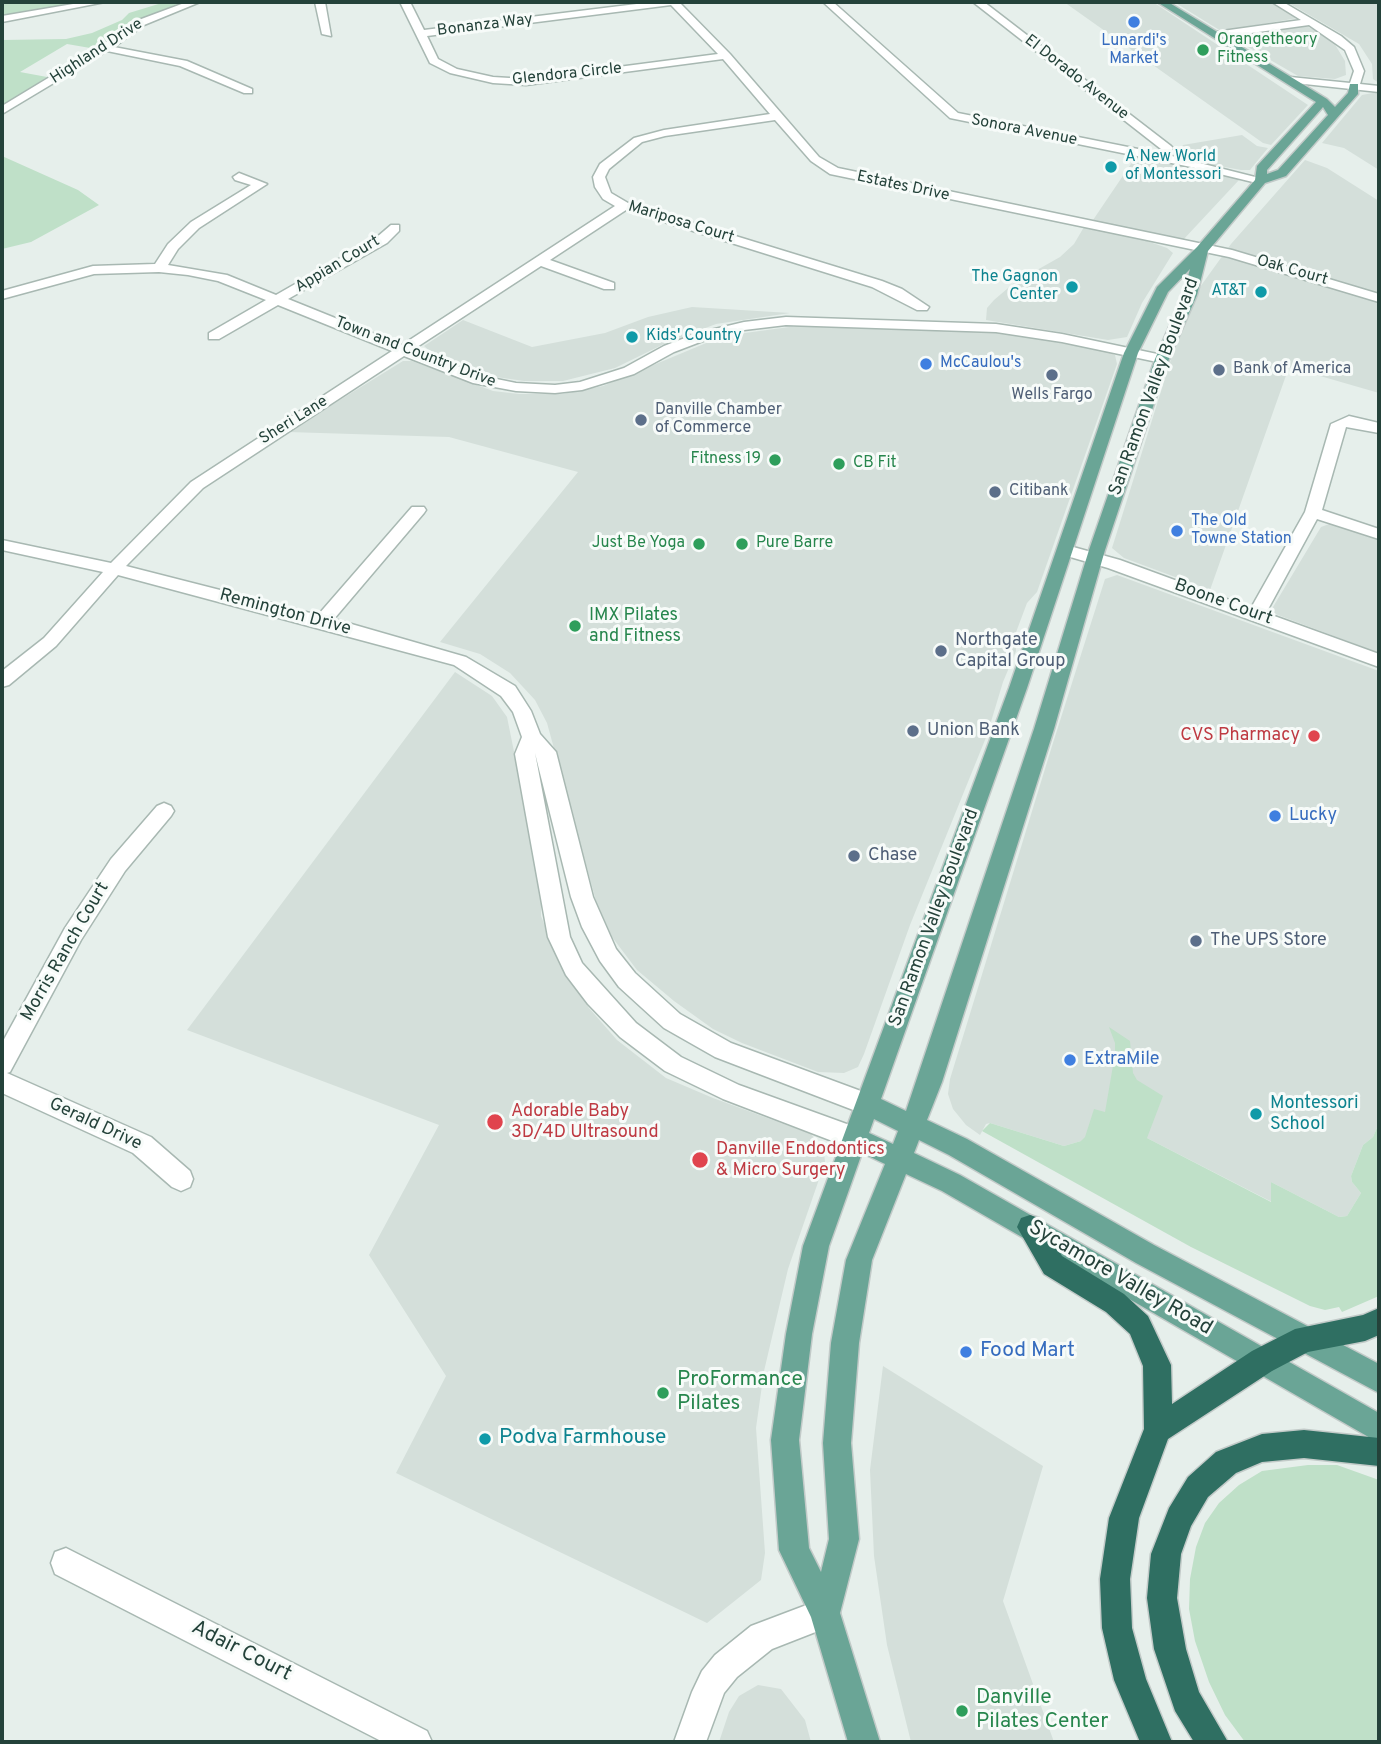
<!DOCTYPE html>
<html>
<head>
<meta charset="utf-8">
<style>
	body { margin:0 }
	#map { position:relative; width:1381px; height:1744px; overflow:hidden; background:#e6efeb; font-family:Overpass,sans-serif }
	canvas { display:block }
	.frame { position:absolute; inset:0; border:4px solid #24423a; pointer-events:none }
</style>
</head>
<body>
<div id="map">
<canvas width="1381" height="1744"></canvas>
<div class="frame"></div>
</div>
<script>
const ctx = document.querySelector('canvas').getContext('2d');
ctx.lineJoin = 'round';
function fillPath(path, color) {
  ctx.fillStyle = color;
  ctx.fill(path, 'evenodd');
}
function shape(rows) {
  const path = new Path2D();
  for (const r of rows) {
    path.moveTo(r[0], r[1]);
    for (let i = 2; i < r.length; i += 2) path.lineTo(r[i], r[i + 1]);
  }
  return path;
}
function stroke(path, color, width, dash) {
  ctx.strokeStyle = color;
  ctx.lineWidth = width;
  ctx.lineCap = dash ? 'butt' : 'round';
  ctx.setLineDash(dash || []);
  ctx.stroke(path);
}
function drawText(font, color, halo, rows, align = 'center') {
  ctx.font = font + ' Overpass,sans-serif';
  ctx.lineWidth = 6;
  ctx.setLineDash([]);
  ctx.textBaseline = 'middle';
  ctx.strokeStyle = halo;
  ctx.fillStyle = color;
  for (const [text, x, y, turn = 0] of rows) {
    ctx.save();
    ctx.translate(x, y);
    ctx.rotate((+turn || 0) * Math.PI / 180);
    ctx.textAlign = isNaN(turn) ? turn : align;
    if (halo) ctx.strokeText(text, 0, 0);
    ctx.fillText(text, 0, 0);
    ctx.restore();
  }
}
const built = shape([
	[1064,2,1153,2,1308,105,1271,145,1263,143],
	[1174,2,1270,2,1298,18,1221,31],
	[1287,2,1379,2,1379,83,1373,79,1372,64,1359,44],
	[1304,25,1331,38,1345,61,1346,75,1335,79,1298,76,1229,36],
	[1373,93,1379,93,1379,170,1344,148,1322,143,1362,95],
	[1242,135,1257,146,1268,148,1250,170,1241,170,1176,158,1183,145],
	[1137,155,1239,178,1239,180,1183,240,1091,223],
	[1305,160,1327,168,1379,201,1379,393,1289,367,1210,590,1124,558,1112,548,1183,321,1200,287,1231,244],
	[1084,227,1147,241,1167,248,1173,253,1142,303,1127,337,1108,340,986,320,987,308,994,300,1014,283,1060,257,1074,244],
	[692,307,790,313,716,324,666,343,615,368,563,381,524,381,496,377,431,352,424,346,463,320,532,347,605,333,648,317],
	[804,325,1004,333,1106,351,1115,355,1117,364,1037,592,1027,603,1015,635,1016,651,1003,682,987,735,910,925,864,1054,858,1067,844,1073,818,1072,742,1043,713,1029,674,1001,637,970,612,937,596,901,547,723,535,700,510,673,480,654,440,642,578,472,449,437,288,432,403,361,412,361,493,391,519,394,562,394,603,386,723,336],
	[1332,523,1379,538,1379,653,1270,612,1321,527],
	[1117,575,1379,671,1379,1123,1373,1137,1363,1145,1351,1176,1352,1182,1361,1193,1347,1216,1339,1217,1271,1182,1272,1202,1147,1138,1081,1141,1064,1146,990,1123,986,1124,980,1135,966,1125,953,1109,948,1094,950,1079,1052,746,1105,579],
	[455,672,492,696,507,717,541,885,541,916,559,962,589,1008,617,1040,666,1078,713,1098,811,1134,824,1151,825,1162,788,1269,764,1371,756,1428,765,1553,761,1580,707,1623,396,1473,446,1376,369,1255,439,1125,187,1030],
	[883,1366,1043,1466,1003,1601,1054,1742,911,1742,887,1645,874,1556,870,1470],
	[758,1685,781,1689,805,1720,811,1742,719,1742,729,1712,739,1696]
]);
const green = shape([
	[9,2,90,2,2,17,2,5],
	[165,2,182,2,137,21,96,49,67,44,20,72,47,77,2,108,2,40,66,39,92,33,122,20,129,13],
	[2,156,78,190,99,205,31,242,2,249],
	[1109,1027,1130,1041,1133,1073,1137,1080,1163,1096,1147,1138,1271,1202,1271,1182,1339,1217,1347,1216,1361,1193,1352,1182,1351,1176,1363,1145,1373,1137,1379,1123,1379,1296,1342,1312,1339,1307,1325,1310,1310,1306,1191,1247,982,1131,990,1123,1064,1146,1081,1141,1085,1137,1094,1109,1105,1112,1115,1054,1115,1043],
	[1308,1465,1337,1465,1379,1480,1379,1742,1245,1742,1225,1715,1209,1682,1195,1641,1189,1609,1190,1579,1196,1547,1205,1523,1219,1503,1239,1485,1262,1471]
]);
const minor = shape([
	[85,2,105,2,2,22,2,16,85,2],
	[187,2,200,2,144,25,114,47,187,61,252,89,252,93,244,93,180,66,107,51,2,114,2,106,101,46,136,21,187,2],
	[315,2,325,2,331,36,322,34,315,2],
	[400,2,410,2,424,30,653,2,679,2,730,54,819,157,838,168,1232,250,1379,294,1379,302,1229,257,830,174,811,161,775,120,665,136,642,142,609,169,605,177,611,193,628,203,882,281,902,289,929,307,927,310,917,310,872,287,626,210,550,260,614,283,614,289,604,289,541,266,414,349,482,376,516,383,555,385,580,382,624,368,664,346,698,333,744,322,786,317,996,324,1062,334,1162,355,1169,359,1162,363,1062,342,996,332,786,325,744,330,708,339,674,352,634,374,582,390,555,393,516,391,473,383,404,356,203,488,126,566,318,615,412,507,424,507,426,510,424,513,334,619,466,657,515,686,531,711,540,734,556,752,593,897,616,949,635,973,680,1014,731,1043,877,1097,881,1105,877,1113,869,1116,715,1057,664,1028,619,987,600,961,582,927,571,897,535,753,570,937,582,963,636,1023,681,1057,739,1085,866,1131,869,1139,866,1147,857,1150,848,1147,723,1099,665,1071,620,1037,588,1004,566,975,548,937,515,754,522,737,513,712,501,696,454,665,118,575,56,646,9,685,2,687,2,671,44,638,103,572,2,550,2,540,111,563,191,482,392,351,278,305,219,339,209,339,209,333,266,300,218,281,188,275,159,272,94,274,2,299,2,291,93,266,155,264,168,244,191,222,251,185,235,180,233,177,239,173,267,184,199,228,178,249,168,265,227,275,276,295,377,237,391,225,399,225,399,231,387,243,288,299,402,345,615,206,603,199,595,187,593,177,600,164,634,138,664,130,770,114,723,59,526,85,493,83,450,73,430,63,400,2],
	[671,5,718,54,526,79,493,77,457,69,438,59,427,36,671,5],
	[823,2,833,2,958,113,1158,153,1161,149,973,2,984,2,1171,146,1173,148,1168,155,1267,180,1261,184,1191,167,950,118,823,2],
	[1272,2,1283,2,1341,36,1354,47,1364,71,1360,84,1379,86,1379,92,1286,82,1286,78,1290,77,1350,83,1354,71,1345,50,1309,25,1215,38,1210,35,1215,32,1301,20,1272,2],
	[1349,416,1379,423,1379,433,1346,427,1322,510,1379,529,1379,539,1317,519,1266,613,1379,654,1379,667,1108,568,1060,554,1058,550,1066,545,1120,560,1251,608,1305,512,1331,424,1349,416],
	[164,803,171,806,174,811,171,816,125,871,81,940,10,1072,7,1073,151,1137,190,1171,193,1179,190,1187,181,1191,172,1187,133,1153,2,1093,2,1043,65,928,111,859,157,806,164,803],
	[66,1548,427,1731,432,1742,383,1742,55,1574,51,1563,55,1552,66,1548],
	[825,1598,836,1602,840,1613,836,1624,772,1649,737,1677,724,1693,706,1742,674,1742,692,1692,702,1671,715,1655,751,1626,825,1598]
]);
const major = shape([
	[1157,2,1168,2,1327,99,1335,107,1348,93,1350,84,1358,84,1358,94,1286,176,1265,183,1208,251,1197,295,1169,359,1105,550,1054,729,942,1082,927,1120,967,1139,1154,1245,1379,1364,1379,1393,1136,1263,949,1155,919,1140,914,1153,960,1175,1379,1413,1379,1443,942,1191,906,1174,872,1260,859,1343,851,1443,859,1539,840,1613,880,1742,848,1742,811,1617,779,1550,771,1440,786,1334,803,1246,1009,688,1124,353,1157,287,1197,247,1255,180,1257,166,1316,102,1157,2],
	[1323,107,1328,115,1278,170,1267,174,1267,170,1323,107],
	[1190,269,1183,295,1155,359,1089,550,1034,729,906,1111,881,1099,1027,688,1138,353,1168,292,1190,269],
	[874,1119,898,1131,893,1144,869,1133,874,1119],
	[862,1153,885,1164,846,1260,831,1343,823,1443,829,1539,821,1572,809,1548,799,1440,812,1334,829,1246,862,1153]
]);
const highway = shape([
	[1030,1215,1039,1218,1062,1256,1124,1294,1148,1316,1171,1365,1172,1404,1252,1351,1295,1329,1363,1315,1379,1308,1379,1335,1365,1341,1308,1352,1272,1371,1168,1439,1139,1518,1130,1579,1132,1628,1146,1679,1172,1742,1140,1742,1114,1680,1102,1628,1100,1579,1109,1518,1144,1429,1143,1366,1130,1334,1106,1312,1044,1274,1017,1227,1021,1218,1030,1215],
	[1304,1430,1379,1438,1379,1466,1304,1458,1262,1462,1236,1473,1208,1497,1191,1526,1181,1554,1177,1598,1186,1649,1199,1692,1228,1742,1194,1742,1175,1711,1154,1649,1147,1598,1151,1554,1169,1508,1188,1477,1216,1452,1262,1434,1304,1430]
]);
const markers = [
	[1134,22,7,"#3f7fe0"],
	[1203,50,7,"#2e9e5b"],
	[1111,167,7,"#0f9aa8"],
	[1072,287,7,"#0f9aa8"],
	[1261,292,7,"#0f9aa8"],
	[632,337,7,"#0f9aa8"],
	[926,364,7,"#3f7fe0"],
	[1219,370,7,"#5c6f8a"],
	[1052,375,7,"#5c6f8a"],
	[641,420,7,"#5c6f8a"],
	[775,460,7,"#2e9e5b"],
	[839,464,7,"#2e9e5b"],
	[995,492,7,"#5c6f8a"],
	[1177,531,7,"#3f7fe0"],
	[699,544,7,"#2e9e5b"],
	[742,544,7,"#2e9e5b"],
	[575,626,7,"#2e9e5b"],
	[941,651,7,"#5c6f8a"],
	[913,731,7,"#5c6f8a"],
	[1314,736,7,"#e0444e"],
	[1275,816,7,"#3f7fe0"],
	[854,856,7,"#5c6f8a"],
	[1196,941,7,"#5c6f8a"],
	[1070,1060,7,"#3f7fe0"],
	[1256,1114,7,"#0f9aa8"],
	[495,1122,9,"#e0444e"],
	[700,1160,9,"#e0444e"],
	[966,1352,7,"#3f7fe0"],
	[663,1393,7,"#2e9e5b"],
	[485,1439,7,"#0f9aa8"],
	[962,1711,7,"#2e9e5b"]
];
const farStreetnames = [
	["Bonanza Way",485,26,-7],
	["Highland Drive",97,52,-33],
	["Glendora Circle",567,75,-6],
	["El Dorado Avenue",1076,78,38],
	["Sonora Avenue",1024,131,11],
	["Estates Drive",903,187,12],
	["Mariposa Court",681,223,17],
	["Appian Court",338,265,-31],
	["Oak Court",1292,271,16],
	["Town and Country Drive",415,353,21],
	["Sheri Lane",294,421,-32]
];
const farLeisurenames = [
	["Orangetheory",1217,41],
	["Fitness",1217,59],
	["Fitness 19",761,460,"right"],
	["CB Fit",853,464],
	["Just Be Yoga",685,544,"right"],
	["Pure Barre",756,544]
];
const farShopnames = [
	["Lunardi's",1134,42,"center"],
	["Market",1134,60,"center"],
	["McCaulou's",940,364],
	["The Old",1191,522],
	["Towne Station",1191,540]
];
const farCulturenames = [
	["A New World",1125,158],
	["of Montessori",1125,176],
	["The Gagnon",1058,278,"right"],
	["Center",1058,296,"right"],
	["AT&T",1247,292,"right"],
	["Kids' Country",646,337]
];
const farServicenames = [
	["Bank of America",1233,370],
	["Wells Fargo",1052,396,"center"],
	["Danville Chamber",655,411],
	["of Commerce",655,429],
	["Citibank",1009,492]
];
const streetNames = [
	["San Ramon Valley Boulevard",1155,387,-70],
	["Boone Court",1223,603,20],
	["Remington Drive",285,613,15],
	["San Ramon Valley Boulevard",935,918,-70],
	["Morris Ranch Court",66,952,-60],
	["Gerald Drive",95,1125,25]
];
const leisureNames = [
	["IMX Pilates",589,616],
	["and Fitness",589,637]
];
const serviceNames = [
	["Northgate",955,641],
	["Capital Group",955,662],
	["Union Bank",927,731],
	["Chase",868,856],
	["The UPS Store",1210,941]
];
const healthNames = [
	["CVS Pharmacy",1300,736,"right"],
	["Adorable Baby",511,1112],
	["3D/4D Ultrasound",511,1133],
	["Danville Endodontics",716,1150],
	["& Micro Surgery",716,1171]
];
const shopNames = [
	["Lucky",1289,816],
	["ExtraMile",1084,1060]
];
const cultureNames = [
	["Montessori",1270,1104],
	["School",1270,1125]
];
const nearStreetnames = [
	["Sycamore Valley Road",1120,1279,30],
	["Adair Court",241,1652,27]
];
const nearShopnames = [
	["Food Mart",980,1352]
];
const nearLeisurenames = [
	["ProFormance",677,1381],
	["Pilates",677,1405],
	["Danville",976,1699],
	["Pilates Center",976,1723]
];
const nearCulturenames = [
	["Podva Farmhouse",499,1439]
];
fillPath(built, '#d4dfda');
fillPath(green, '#bfe0c8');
stroke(minor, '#a8b8b2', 3);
stroke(major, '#c2cac8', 3);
stroke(highway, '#c2cac8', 3);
fillPath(minor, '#fff');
fillPath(major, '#6aa596');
fillPath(highway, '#2f6f62');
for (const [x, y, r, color] of markers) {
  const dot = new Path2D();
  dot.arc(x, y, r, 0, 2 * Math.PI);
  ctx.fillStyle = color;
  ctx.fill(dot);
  stroke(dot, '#f7fbf9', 2.5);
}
drawText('16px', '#24423a', '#f7fbf9', farStreetnames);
drawText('16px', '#27864d', '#f7fbf9', farLeisurenames, 'left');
drawText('16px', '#366cbe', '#f7fbf9', farShopnames, 'left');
drawText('16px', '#0d838f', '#f7fbf9', farCulturenames, 'left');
drawText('16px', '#4e5e75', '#f7fbf9', farServicenames, 'left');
drawText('18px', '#24423a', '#f7fbf9', streetNames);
drawText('18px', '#27864d', '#f7fbf9', leisureNames, 'left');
drawText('18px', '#4e5e75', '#f7fbf9', serviceNames, 'left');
drawText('18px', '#be3a42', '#f7fbf9', healthNames, 'left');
drawText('18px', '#366cbe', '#f7fbf9', shopNames, 'left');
drawText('18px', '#0d838f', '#f7fbf9', cultureNames, 'left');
drawText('21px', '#24423a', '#f7fbf9', nearStreetnames);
drawText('21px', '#366cbe', '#f7fbf9', nearShopnames, 'left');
drawText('21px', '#27864d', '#f7fbf9', nearLeisurenames, 'left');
drawText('21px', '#0d838f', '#f7fbf9', nearCulturenames, 'left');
</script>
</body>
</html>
